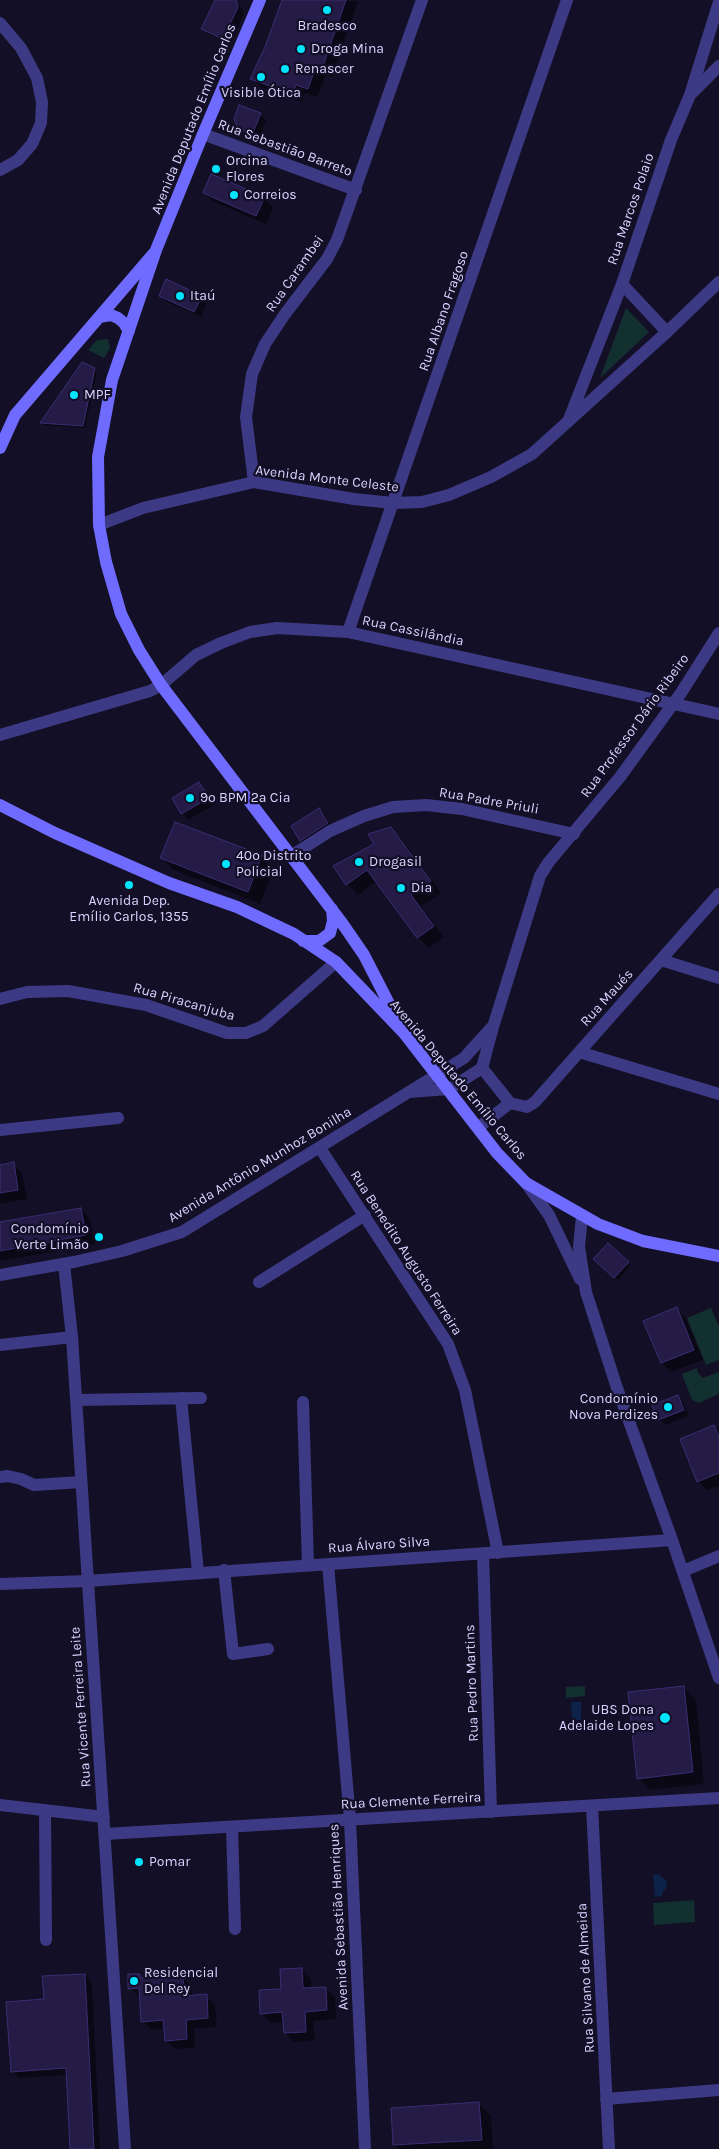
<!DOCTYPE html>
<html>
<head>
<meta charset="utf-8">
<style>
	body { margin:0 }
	canvas { display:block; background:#130f26 }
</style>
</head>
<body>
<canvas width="719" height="2149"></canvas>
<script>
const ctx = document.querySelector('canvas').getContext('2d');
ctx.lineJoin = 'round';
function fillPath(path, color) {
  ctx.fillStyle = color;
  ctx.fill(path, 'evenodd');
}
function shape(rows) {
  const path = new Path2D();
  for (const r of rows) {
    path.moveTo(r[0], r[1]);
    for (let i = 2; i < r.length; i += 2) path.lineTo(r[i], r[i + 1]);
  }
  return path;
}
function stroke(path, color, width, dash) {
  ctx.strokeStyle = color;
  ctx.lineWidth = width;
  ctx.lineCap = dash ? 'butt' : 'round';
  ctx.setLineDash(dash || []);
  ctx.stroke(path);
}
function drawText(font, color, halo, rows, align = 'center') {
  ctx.font = font + ' Karla,sans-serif';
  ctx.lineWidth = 4.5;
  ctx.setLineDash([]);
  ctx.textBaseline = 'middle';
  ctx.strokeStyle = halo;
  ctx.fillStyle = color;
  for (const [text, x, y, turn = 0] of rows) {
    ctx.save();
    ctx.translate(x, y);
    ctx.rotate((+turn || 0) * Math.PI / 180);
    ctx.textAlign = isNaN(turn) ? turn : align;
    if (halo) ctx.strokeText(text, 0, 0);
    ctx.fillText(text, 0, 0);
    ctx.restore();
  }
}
const green = shape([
	[626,308,649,332,600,378],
	[108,339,110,348,104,358,88,350,97,340],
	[711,1308,719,1327,719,1360,706,1365,687,1318],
	[697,1368,698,1373,703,1378,719,1372,719,1394,699,1403,692,1400,682,1374],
	[585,1686,585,1696,566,1698,566,1687],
	[694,1900,695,1922,654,1925,653,1903]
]);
const water = shape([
	[571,1702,581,1702,581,1720,572,1721],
	[660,1874,661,1877,666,1880,667,1887,662,1893,662,1896,655,1897,653,1875]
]);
const shadow = shape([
	[216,0,234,0,242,8,244,14,230,44,209,34,203,28],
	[283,0,358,1,332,77,326,75,317,97,305,93,302,102,261,87,252,78,266,48],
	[260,114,266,120,259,140,246,135,239,129],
	[204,193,264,198,273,207,266,224,214,202],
	[161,296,201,297,207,303,201,317,167,302],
	[94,369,97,372,85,428,44,425,42,422],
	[199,784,214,805,188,820,173,798],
	[319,809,325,815,333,830,307,846,301,840],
	[390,828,402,839,441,893,421,906,444,937,429,948,418,937,377,881,358,895,347,884],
	[261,856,274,869,260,904,174,870,162,858],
	[13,1164,22,1173,27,1199,0,1204,0,1166],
	[81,1209,90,1219,95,1244,0,1261,0,1223],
	[608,1245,630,1266,618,1280,595,1259],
	[677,1309,686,1318,703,1360,671,1372,662,1363],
	[677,1396,683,1402,689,1416,665,1425,659,1419],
	[714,1427,719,1432,719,1486,707,1490,698,1481],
	[684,1688,696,1700,704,1784,650,1790,638,1778],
	[301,1969,311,1979,311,1989,325,1988,335,1997,336,2019,313,2021,315,2040,294,2042,285,2033,284,2022,271,2023,262,2013],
	[85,1975,92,1982,100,2149,71,2149,67,2075,19,2078,12,2071,45,2000],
	[139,1975,144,1979,182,1977,191,1986,192,1997,206,1996,215,2005,217,2027,194,2028,195,2048,175,2049,166,2040,165,2029,152,2030,143,2021,141,1997,139,1997,130,1988],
	[479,2104,491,2116,493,2149,399,2149,394,2144]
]);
const building = shape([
	[215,0,236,0,238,7,223,39,201,29,215,0],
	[282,0,346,0,322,69,316,66,308,89,296,85,293,94,250,79,265,47,282,0],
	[239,105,261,113,252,135,238,129,234,119,239,105],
	[211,174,265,197,256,216,203,193,211,174],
	[166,279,202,296,194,312,159,296,166,279],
	[82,362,95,368,83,426,40,423,82,362],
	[199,782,209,798,181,814,172,798,199,782],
	[319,808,328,823,300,841,291,826,319,808],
	[175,822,262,855,248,892,160,858,175,822],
	[391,827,431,881,411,895,434,926,417,938,367,870,346,885,333,866,374,844,368,834,391,827],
	[14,1162,18,1190,0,1193,0,1165,14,1162],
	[81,1208,86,1235,0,1251,0,1222,81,1208],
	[608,1243,629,1262,614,1278,593,1259,608,1243],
	[677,1307,694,1350,661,1363,643,1321,677,1307],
	[678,1395,684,1410,658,1420,652,1405,678,1395],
	[714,1425,719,1437,719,1473,697,1482,680,1439,714,1425],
	[684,1686,693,1772,637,1779,628,1692,684,1686],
	[302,1968,303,1988,326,1987,327,2010,305,2012,306,2032,284,2033,282,2012,260,2014,259,1990,281,1989,280,1969,302,1968],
	[85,1974,94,2149,70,2149,66,2068,11,2072,6,2002,44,1999,42,1976,85,1974],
	[128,1974,140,1974,140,1978,183,1976,184,1996,207,1994,208,2018,186,2020,187,2039,165,2041,163,2020,141,2022,139,1988,128,1989,128,1974],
	[479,2102,482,2140,393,2145,391,2108,479,2102]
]);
const pedestrian = shape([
	[0,1345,72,1337],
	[181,1398,198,1572],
	[224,1570,233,1654,268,1649]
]);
const minor = shape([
	[0,23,21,48,37,78,42,102,41,123,32,144,18,160,0,170],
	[692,93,719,66],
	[203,134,356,190],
	[622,284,667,332],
	[568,422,622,284,671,140,690,95,719,2],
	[254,482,246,417,252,374,265,344,285,314,327,259,337,240,422,0],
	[99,525,143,508,254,482,354,499,393,503,422,502,449,495,491,477,532,454,667,332,719,282],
	[348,632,567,0],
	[0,735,150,691,161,685,196,655,221,643,250,632,277,628,348,632,719,714],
	[291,856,330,831,364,816,393,807,426,805,462,809,574,834],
	[661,960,719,978],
	[0,999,27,992,68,991,146,1005,227,1033,246,1033,263,1026,336,962],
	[579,1052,719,1094],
	[482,1068,510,1103,527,1107,535,1102,719,894],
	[479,1127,510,1103],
	[0,1130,118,1118],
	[320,1148,448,1344,465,1390,498,1553],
	[64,1264,72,1337,125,2149],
	[259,1282,365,1215],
	[76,1400,201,1398],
	[303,1402,308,1565],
	[0,1477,8,1476,21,1479,34,1485,81,1482],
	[483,1554,491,1812],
	[328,1564,350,1820,365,2149],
	[683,1571,719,1556],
	[0,1584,88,1581,672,1540],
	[0,1805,104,1817],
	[592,1806,609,2149],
	[45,1810,46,1940],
	[232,1827,235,1929],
	[105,1834,719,1798],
	[606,2099,719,2090]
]);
const tertiary = shape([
	[409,1092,449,1089,482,1068,493,1027,540,876,548,863,620,777,681,693,719,633],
	[526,1183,549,1215,580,1279],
	[582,1216,579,1247,586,1292,617,1388,672,1540,719,1678],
	[0,1275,74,1262,122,1251,182,1232,464,1058,491,1028]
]);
const secondary = shape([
	[260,0,203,134,156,250,112,380,98,457,99,525,106,562,121,614,139,650,161,685,342,923,364,955,404,1033],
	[99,317,111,315,118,318,124,323,129,331],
	[0,448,15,415,155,252],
	[0,805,55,833,169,883,237,907,294,934,336,962,404,1033,497,1153,526,1183,598,1224,643,1241,719,1256],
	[303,941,319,941,330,933,333,921,332,909]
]);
const markers = [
	[327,10,5,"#00e5ff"],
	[301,49,5,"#00e5ff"],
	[285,69,5,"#00e5ff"],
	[261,77,5,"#00e5ff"],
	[216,169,5,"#00e5ff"],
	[234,195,5,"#00e5ff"],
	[180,296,5,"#00e5ff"],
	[74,395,5,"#00e5ff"],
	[190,798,5,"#00e5ff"],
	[359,862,5,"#00e5ff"],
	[226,864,5,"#00e5ff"],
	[129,885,5,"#00e5ff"],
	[401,888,5,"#00e5ff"],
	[99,1237,5,"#00e5ff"],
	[668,1407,5,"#00e5ff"],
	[665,1718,6,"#00e5ff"],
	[139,1862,5,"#00e5ff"],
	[134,1981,5,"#00e5ff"]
];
const poiNames = [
	["Bradesco",327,26,"center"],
	["Droga Mina",311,49],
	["Renascer",295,69],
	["Visible Ótica",261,93,"center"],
	["Orcina",226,161],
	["Flores",226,177],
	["Correios",244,195],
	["Itaú",190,296],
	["MPF",84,395],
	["9º BPM 2ª Cia",200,798],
	["40º Distrito",236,856],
	["Policial",236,872],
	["Drogasil",369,862],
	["Dia",411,888],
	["Avenida Dep.",129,901,"center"],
	["Emílio Carlos, 1355",129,917,"center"],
	["Condomínio",89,1229,"right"],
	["Verte Limão",89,1245,"right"],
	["Condomínio",658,1399,"right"],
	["Nova Perdizes",658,1415,"right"],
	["UBS Dona",654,1710,"right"],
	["Adelaide Lopes",654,1726,"right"],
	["Pomar",149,1862],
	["Residencial",144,1973],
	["Del Rey",144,1989]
];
const streetNames = [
	["Avenida Deputado Emílio Carlos",194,119,-68],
	["Rua Sebastião Barreto",285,148,20],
	["Rua Marcos Polaio",631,209,-71],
	["Rua Carambei",295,274,-55],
	["Rua Albano Fragoso",444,311,-71],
	["Avenida Monte Celeste",327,479,7],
	["Rua Cassilândia",413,631,12],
	["Rua Professor Dário Ribeiro",635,726,-54],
	["Rua Padre Priuli",489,801,10],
	["Rua Maués",607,998,-48],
	["Rua Piracanjuba",184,1002,16],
	["Avenida Deputado Emílio Carlos",458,1080,50],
	["Avenida Antônio Munhoz Bonilha",260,1165,-31],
	["Rua Benedito Augusto Ferreira",406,1253,57],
	["Rua Álvaro Silva",379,1545,-4],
	["Rua Pedro Martins",472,1683,-92],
	["Rua Vicente Ferreira Leite",81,1707,-94],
	["Rua Clemente Ferreira",411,1801,-3],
	["Avenida Sebastião Henriques",339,1917,-93],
	["Rua Silvano de Almeida",586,1978,-93]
];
fillPath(green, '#12302f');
fillPath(water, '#0c2248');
fillPath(shadow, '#0007');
fillPath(building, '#241b47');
stroke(building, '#3b2d73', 1);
stroke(pedestrian, '#3d3a85', 12);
stroke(minor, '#3d3a85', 12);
stroke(tertiary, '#3d3a85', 12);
stroke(secondary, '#6f6bff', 12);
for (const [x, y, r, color] of markers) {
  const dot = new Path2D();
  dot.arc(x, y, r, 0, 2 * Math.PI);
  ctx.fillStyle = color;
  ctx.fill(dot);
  stroke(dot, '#130f26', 2);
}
drawText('14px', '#d9d4ff', '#130f26', poiNames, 'left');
drawText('14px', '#d9d4ff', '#130f26', streetNames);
</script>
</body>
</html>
